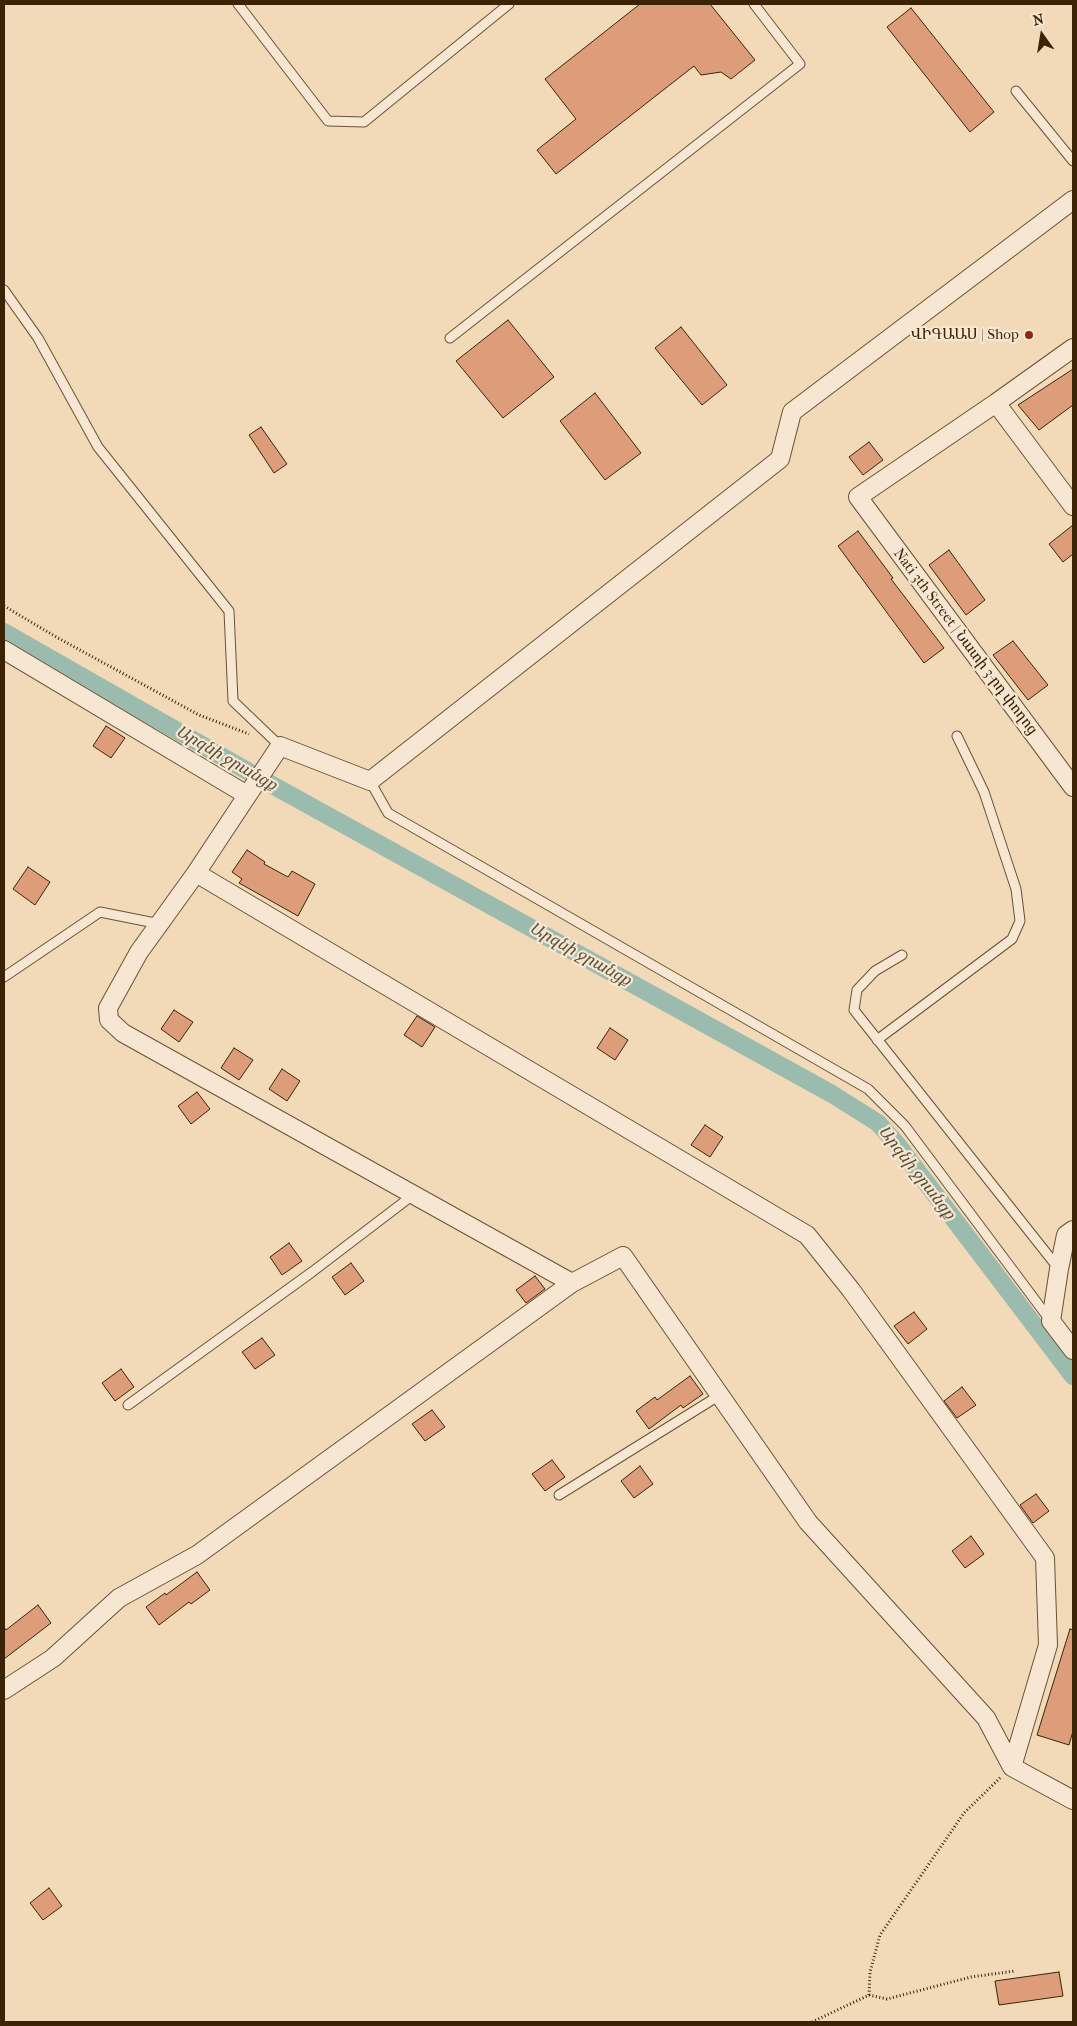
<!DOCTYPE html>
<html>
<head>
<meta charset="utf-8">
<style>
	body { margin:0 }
	#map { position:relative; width:1077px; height:2026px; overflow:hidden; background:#f2dab9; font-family:"IM FELL French Canon",serif }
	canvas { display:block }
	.frame { position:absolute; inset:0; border:5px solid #3b2406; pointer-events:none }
	.north { position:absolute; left:1017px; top:10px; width:50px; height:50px; -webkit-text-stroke:4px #f7e7d2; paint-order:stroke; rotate:347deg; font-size:14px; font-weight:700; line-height:20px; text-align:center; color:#3b2406 }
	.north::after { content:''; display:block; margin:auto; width:18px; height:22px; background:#3b2406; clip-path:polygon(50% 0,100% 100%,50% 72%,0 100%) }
</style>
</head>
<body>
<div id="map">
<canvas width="1077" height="2026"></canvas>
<div class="frame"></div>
<div class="north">N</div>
</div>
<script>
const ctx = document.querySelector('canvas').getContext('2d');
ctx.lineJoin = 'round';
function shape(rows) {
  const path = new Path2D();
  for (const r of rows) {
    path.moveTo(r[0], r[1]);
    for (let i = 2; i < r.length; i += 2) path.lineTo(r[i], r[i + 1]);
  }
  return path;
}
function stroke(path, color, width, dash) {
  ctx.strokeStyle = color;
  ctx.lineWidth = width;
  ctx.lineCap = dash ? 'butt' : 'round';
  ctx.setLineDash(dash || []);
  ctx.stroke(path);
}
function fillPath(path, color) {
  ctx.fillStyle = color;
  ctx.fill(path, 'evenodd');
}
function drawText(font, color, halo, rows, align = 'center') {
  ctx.font = font + ' "IM FELL French Canon","Noto Serif Armenian",serif';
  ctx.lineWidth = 4.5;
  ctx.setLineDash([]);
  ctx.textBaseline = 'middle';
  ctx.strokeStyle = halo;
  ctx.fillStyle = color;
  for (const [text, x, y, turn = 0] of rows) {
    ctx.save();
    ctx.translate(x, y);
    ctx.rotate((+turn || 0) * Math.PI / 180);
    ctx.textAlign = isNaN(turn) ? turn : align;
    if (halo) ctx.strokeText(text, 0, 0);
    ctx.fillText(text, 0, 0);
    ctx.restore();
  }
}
const canal = shape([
	[4,632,265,781,832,1094,878,1123,896,1143,1073,1376]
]);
const building = shape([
	[640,4,710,4,755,60,731,79,721,72,701,75,694,66,556,174,537,150,576,119,545,79,640,4],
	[911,8,994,112,970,132,887,27,911,8],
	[508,320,554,377,503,418,456,361,508,320],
	[681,327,727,385,702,405,655,348,681,327],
	[1073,369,1073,405,1039,430,1018,405,1073,369],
	[595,393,641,453,605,480,560,421,595,393],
	[261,427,287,464,274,473,249,435,261,427],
	[869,442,883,460,863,475,849,457,869,442],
	[1073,525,1073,554,1063,562,1049,544,1073,525],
	[858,531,893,578,891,579,944,648,924,663,838,546,858,531],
	[949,550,985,600,966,615,929,565,949,550],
	[1013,641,1048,685,1028,700,993,655,1013,641],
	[106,726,125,738,111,758,93,746,106,726],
	[247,850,265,862,264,864,288,877,292,871,315,884,298,916,239,883,242,879,232,872,247,850],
	[28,867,50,882,35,905,13,889,28,867],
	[174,1010,193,1022,179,1042,161,1029,174,1010],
	[417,1016,435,1027,422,1047,404,1035,417,1016],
	[610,1028,628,1040,615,1060,597,1048,610,1028],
	[234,1048,253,1060,239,1080,221,1068,234,1048],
	[282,1069,300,1081,287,1101,269,1089,282,1069],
	[197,1092,210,1109,191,1124,178,1106,197,1092],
	[705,1125,723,1137,710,1157,691,1145,705,1125],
	[289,1243,302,1261,282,1275,270,1257,289,1243],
	[351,1263,364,1281,345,1295,332,1277,351,1263],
	[535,1276,545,1289,526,1303,516,1290,535,1276],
	[914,1312,927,1329,908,1344,894,1326,914,1312],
	[262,1338,275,1355,255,1369,242,1352,262,1338],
	[121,1369,134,1387,115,1401,102,1383,121,1369],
	[690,1376,703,1394,683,1408,681,1405,649,1429,636,1411,655,1397,657,1400,690,1376],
	[962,1387,976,1405,957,1418,944,1401,962,1387],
	[432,1410,445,1427,425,1441,412,1424,432,1410],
	[552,1460,565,1477,545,1491,532,1474,552,1460],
	[640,1466,653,1484,634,1498,621,1481,640,1466],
	[1036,1494,1049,1511,1033,1523,1020,1505,1036,1494],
	[971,1536,984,1554,965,1568,952,1551,971,1536],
	[197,1572,210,1590,191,1604,189,1602,159,1625,146,1607,165,1593,166,1595,197,1572],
	[38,1605,51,1623,4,1659,4,1627,6,1630,38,1605],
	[1070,1629,1073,1630,1073,1731,1069,1745,1037,1735,1070,1629],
	[49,1888,62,1906,43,1920,30,1903,49,1888],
	[1059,1972,1063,1996,999,2005,995,1981,1059,1972]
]);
const path = shape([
	[4,606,58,638,199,715,249,734],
	[869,1995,887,1999,971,1977,1015,1971],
	[812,2022,869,1995,870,1972,880,1935,964,1813,1001,1777]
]);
const lane = shape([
	[238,4,328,121,364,122,509,4],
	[1016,91,1073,161],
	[4,290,38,338,98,447,229,611,233,701,280,746],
	[450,338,800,64,754,4],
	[370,781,388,813,868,1089,905,1126,1050,1320],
	[902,955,875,971,857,990,854,1010,1059,1269],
	[4,977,100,912,160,924],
	[877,1040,1012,939,1020,921,1016,889,984,792,957,736],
	[128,1405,312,1272,413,1195],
	[559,1495,720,1395]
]);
const street = shape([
	[1073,348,996,403,858,497,1073,787],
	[996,403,1073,506],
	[4,650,247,795],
	[196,873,807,1235,851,1290,1045,1558,1048,1645,1012,1767],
	[1073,1230,1066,1235,1059,1269,1051,1321,1073,1350],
	[572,1283,123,1033,109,1020,108,1008,139,952,196,873,280,746,370,781,780,459,792,412,1073,200],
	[4,1690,53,1658,119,1598,197,1555,572,1283,623,1256,808,1522,986,1718,1012,1767,1073,1800]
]);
const markers = [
	[1029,335,5,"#8f2418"]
];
const poiNames = [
	["ՎԻԳԱԱՍ | Shop",1019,335]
];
const streetNames = [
	["Nati 3th Street | Նատի 3-րդ փողոց",965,642,53]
];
const waterNames = [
	["Արզնի ջրանցք",226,759,30],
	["Արզնի ջրանցք",580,955,29],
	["Արզնի ջրանցք",916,1173,52]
];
stroke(canal, '#9bbbaf', 18);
fillPath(building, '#dd9d7b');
stroke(building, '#3b2406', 1);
stroke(lane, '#695233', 11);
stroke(street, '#695233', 20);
stroke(path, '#3b2406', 3, [1, 2.5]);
stroke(lane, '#f7e7d2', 9);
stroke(street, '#f7e7d2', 18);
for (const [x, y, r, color] of markers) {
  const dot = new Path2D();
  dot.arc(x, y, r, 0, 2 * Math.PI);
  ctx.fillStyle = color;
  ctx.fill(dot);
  stroke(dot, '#f7e7d2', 2);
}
drawText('15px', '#3b2406', '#f7e7d2', poiNames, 'right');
drawText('15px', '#3b2406', '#f7e7d2', streetNames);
drawText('italic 16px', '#585139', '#f7e7d2', waterNames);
</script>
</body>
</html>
